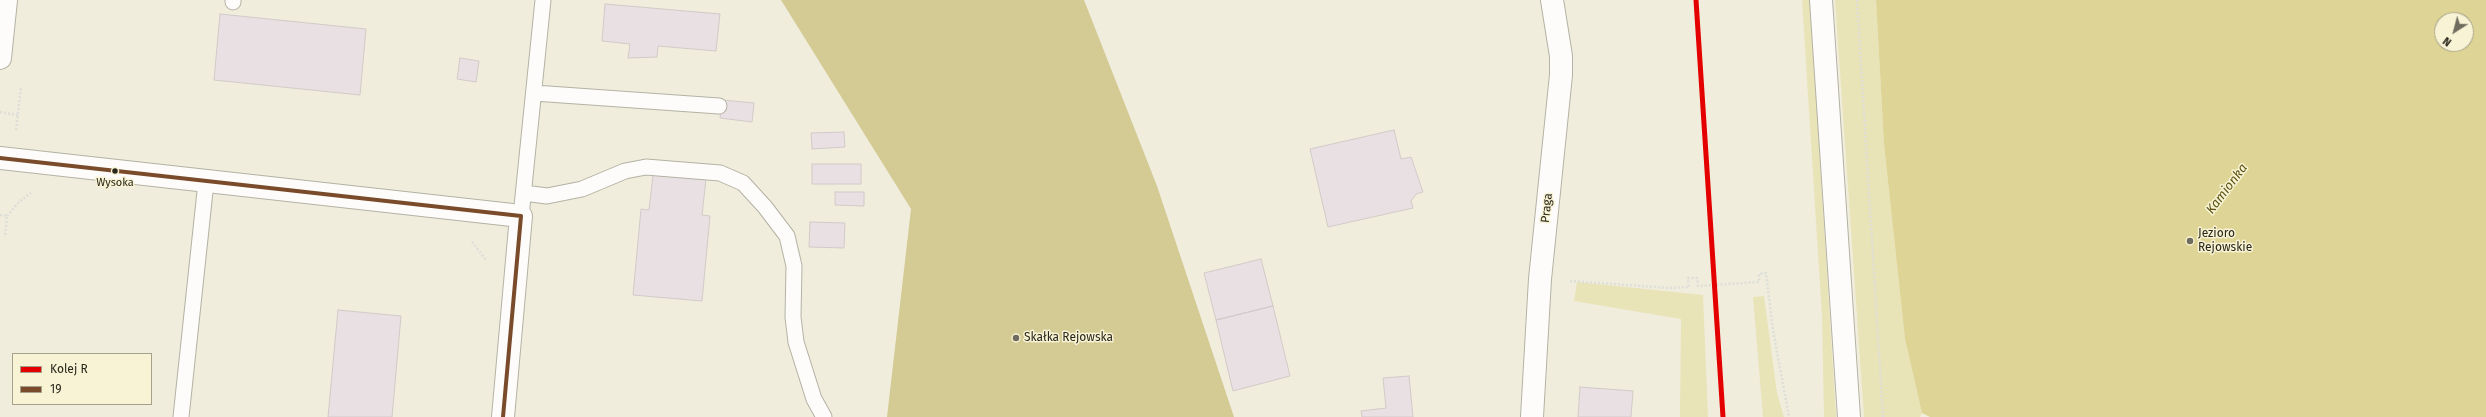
<!DOCTYPE html>
<html>
<head>
<meta charset="utf-8">
<style>
	body { margin:0 }
	#map { position:relative; width:2486px; height:417px; overflow:hidden; background:#f0eddc; font-family:"Fira Sans",sans-serif }
	canvas { display:block }
	.legend { position:absolute; left:12px; top:353px; width:140px; height:52px; box-sizing:border-box; background:#f8f3d4; border:1px solid #a5a18a; margin:0; padding:5px 7px; list-style:none; font-size:12px; color:#29271c }
	.legend li { display:flex; align-items:center; gap:8px; height:20px }
	.legend b { width:20px; border:1px solid #a5a18a }
	.north { position:absolute; left:2434px; top:12px; width:40px; height:40px; box-sizing:border-box; background:#f8f3d4; border:1px solid #a5a18a; border-radius:50%; rotate:216deg; font-size:11px; font-weight:700; line-height:16px; text-align:center; color:#29271c }
	.north::after { content:''; display:block; margin:auto; width:14px; height:18px; background:#6f6c5f; clip-path:polygon(50% 0,100% 100%,50% 72%,0 100%) }
</style>
</head>
<body>
<div id="map">
<canvas width="2486" height="417"></canvas>
<ul class="legend">
<li><b style="height:5px;background:#e50000"></b>Kolej R</li>
<li><b style="height:5px;background:#7a4b2a"></b>19</li>
</ul>
<div class="north">N</div>
</div>
<script>
const ctx = document.querySelector('canvas').getContext('2d');
ctx.lineJoin = 'round';
function fillPath(path, color) {
  ctx.fillStyle = color;
  ctx.fill(path, 'evenodd');
}
function shape(rows) {
  const path = new Path2D();
  for (const r of rows) {
    path.moveTo(r[0], r[1]);
    for (let i = 2; i < r.length; i += 2) path.lineTo(r[i], r[i + 1]);
  }
  return path;
}
function stroke(path, color, width, dash) {
  ctx.strokeStyle = color;
  ctx.lineWidth = width;
  ctx.lineCap = dash ? 'butt' : 'round';
  ctx.setLineDash(dash || []);
  ctx.stroke(path);
}
function drawText(font, color, halo, rows, align = 'center') {
  ctx.font = font + ' "Fira Sans",sans-serif';
  ctx.lineWidth = 3;
  ctx.setLineDash([]);
  ctx.textBaseline = 'middle';
  ctx.strokeStyle = halo;
  ctx.fillStyle = color;
  for (const [text, x, y, turn = 0] of rows) {
    ctx.save();
    ctx.translate(x, y);
    ctx.rotate((+turn || 0) * Math.PI / 180);
    ctx.textAlign = isNaN(turn) ? turn : align;
    if (halo) ctx.strokeText(text, 0, 0);
    ctx.fillText(text, 0, 0);
    ctx.restore();
  }
}
const green = shape([
	[1802,0,1810,0,1836,417,1824,417,1822,317],
	[1835,0,1876,0,1884,144,1905,339,1922,413,1920,417,1864,417],
	[1577,282,1703,295,1708,417,1680,417,1681,319,1574,301],
	[1764,296,1777,393,1784,417,1763,417,1753,297]
]);
const forest = shape([
	[781,0,1084,0,1157,186,1234,417,887,417,911,209]
]);
const water = shape([
	[1876,0,2486,0,2486,417,1930,417,1922,413,1905,339,1884,144],
	[2442,20,2466,20,2466,44,2442,44]
]);
const building = shape([
	[605,4,720,14,716,51,658,46,657,57,628,58,630,44,602,41,605,4],
	[220,14,366,29,360,95,214,80,220,14],
	[460,58,479,61,476,82,457,79,460,58],
	[722,100,754,103,752,122,720,118,722,100],
	[1394,130,1401,159,1411,157,1423,192,1416,194,1411,201,1413,208,1328,227,1310,149,1394,130],
	[844,132,845,147,812,149,811,133,844,132],
	[812,164,861,164,861,184,812,184,812,164],
	[653,175,706,179,702,215,710,216,702,301,633,295,641,209,649,210,653,175],
	[835,192,864,192,864,206,835,205,835,192],
	[810,222,845,223,844,248,809,247,810,222],
	[1261,259,1273,306,1216,320,1204,273,1261,259],
	[1273,306,1290,376,1233,391,1216,320,1273,306],
	[338,310,401,316,392,417,328,417,338,310],
	[1409,376,1413,417,1362,417,1361,411,1386,408,1383,378,1409,376],
	[1580,387,1633,391,1631,417,1578,417,1580,387]
]);
const path = shape([
	[1857,0,1883,417],
	[0,112,18,115],
	[16,130,21,87],
	[0,215,7,216,5,237],
	[7,216,19,202,31,193],
	[472,242,486,260],
	[1570,281,1670,288,1689,287,1688,278,1697,278,1698,286,1759,282,1759,274,1766,273,1773,330,1789,417]
]);
const lane = shape([
	[233,2,233,0],
	[534,93,719,106],
	[524,193,547,196,582,189,625,171,646,167,720,173,743,183,765,207,787,236,794,266,793,317,796,342,814,399,824,417],
	[521,216,543,0],
	[181,417,206,182]
]);
const street = shape([
	[1821,0,1849,417],
	[0,58,6,0],
	[0,158,521,216,503,417],
	[1532,417,1540,279,1561,75,1561,56,1552,0]
]);
const bus1 = shape([
	[0,158,521,216],
	[503,417,521,216]
]);
const rail1 = shape([
	[1696,0,1723,417]
]);
const markers = [
	[115,171,3.5,"#29271c"],
	[2190,241,4,"#6f6c5f"],
	[1016,338,4,"#6f6c5f"]
];
const busNames = [
	["Wysoka",115,183]
];
const streetNames = [
	["Praga",1547,208,-84]
];
const poiNames = [
	["Jezioro",2198,234],
	["Rejowskie",2198,248],
	["Skałka Rejowska",1024,338]
];
const waterNames = [
	["Kamionka",2227,189,-53]
];
fillPath(green, '#e9e3b8');
fillPath(forest, '#d3ca94');
fillPath(water, '#ded495');
fillPath(building, '#e9e0e3');
stroke(building, '#d0cac8', 1);
stroke(lane, '#b4b2a4', 17);
stroke(street, '#b4b2a4', 24);
stroke(path, '#deded9', 2.5, [2, 2]);
stroke(lane, '#fdfcfa', 15);
stroke(street, '#fdfcfa', 22);
stroke(bus1, '#7a4b2a', 4);
stroke(rail1, '#e50000', 5);
for (const [x, y, r, color] of markers) {
  const dot = new Path2D();
  dot.arc(x, y, r, 0, 2 * Math.PI);
  ctx.fillStyle = color;
  ctx.fill(dot);
  stroke(dot, '#f8f3d4', 1.5);
}
drawText('11px', '#29271c', '#f8f3d4', busNames);
drawText('12px', '#29271c', '#f8f3d4', streetNames);
drawText('12px', '#29271c', '#f8f3d4', poiNames, 'left');
drawText('italic 13px', '#5e5516', '#f8f3d4', waterNames);
</script>
</body>
</html>
